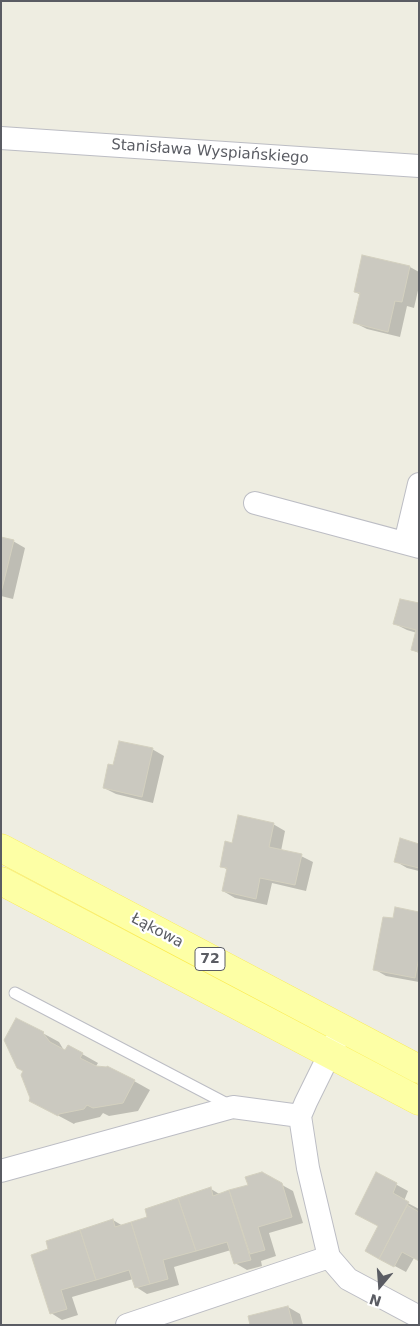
<!DOCTYPE html>
<html>
<head>
<meta charset="utf-8">
<style>
	body { margin:0 }
	#map { position:relative; width:420px; height:1326px; overflow:hidden; background:#eeede1; font-family:"DejaVu Sans",sans-serif }
	canvas { display:block }
	.frame { position:absolute; inset:0; border:2px solid #5a5c63; pointer-events:none }
	.north { position:absolute; left:355px; top:1261px; width:50px; height:50px; -webkit-text-stroke:4px #fff; paint-order:stroke; rotate:198deg; font-size:14px; font-weight:700; line-height:20px; text-align:center; color:#5a5c63 }
	.north::after { content:''; display:block; margin:auto; width:18px; height:22px; background:#5a5c63; clip-path:polygon(50% 0,100% 100%,50% 72%,0 100%) }
</style>
</head>
<body>
<div id="map">
<canvas width="420" height="1326"></canvas>
<div class="frame"></div>
<div class="north">N</div>
</div>
<script>
const ctx = document.querySelector('canvas').getContext('2d');
ctx.lineJoin = 'round';
function fillPath(path, color) {
  ctx.fillStyle = color;
  ctx.fill(path, 'evenodd');
}
function shape(rows) {
  const path = new Path2D();
  for (const r of rows) {
    path.moveTo(r[0], r[1]);
    for (let i = 2; i < r.length; i += 2) path.lineTo(r[i], r[i + 1]);
  }
  return path;
}
function stroke(path, color, width, dash) {
  ctx.strokeStyle = color;
  ctx.lineWidth = width;
  ctx.lineCap = dash ? 'butt' : 'round';
  ctx.setLineDash(dash || []);
  ctx.stroke(path);
}
function drawText(font, color, halo, rows, align = 'center') {
  ctx.font = font + ' "DejaVu Sans",sans-serif';
  ctx.lineWidth = 4.5;
  ctx.setLineDash([]);
  ctx.textBaseline = 'middle';
  ctx.strokeStyle = halo;
  ctx.fillStyle = color;
  for (const [text, x, y, turn = 0] of rows) {
    ctx.save();
    ctx.translate(x, y);
    ctx.rotate((+turn || 0) * Math.PI / 180);
    ctx.textAlign = isNaN(turn) ? turn : align;
    if (halo) ctx.strokeText(text, 0, 0);
    ctx.fillText(text, 0, 0);
    ctx.restore();
  }
}
const shadow = shape([
	[363,256,410,267,419,272,419,286,414,308,407,306,400,337,367,329,355,323,361,295,355,292],
	[1,538,13,541,25,548,13,599,1,596],
	[419,605,419,653,412,650,417,633,407,630,395,624],
	[152,749,164,756,153,803,116,794,104,788,114,767],
	[273,824,285,831,281,851,301,856,313,862,306,891,272,883,267,905,235,898,223,891,228,870,221,866],
	[419,845,419,871,407,868,395,861],
	[419,913,419,982,386,976,374,969,394,920],
	[17,1019,59,1042,65,1052,68,1046,98,1063,95,1068,134,1081,150,1090,138,1111,109,1116,103,1113,100,1117,75,1123,74,1124,46,1109,31,1099,24,1071],
	[262,1174,293,1191,303,1223,269,1233,276,1256,261,1261,262,1266,247,1270,235,1263,231,1250,174,1267,179,1285,147,1294,136,1287,133,1279,72,1297,78,1315,62,1320,51,1313,50,1250,47,1242,113,1220,123,1226,149,1218,211,1189,221,1195,250,1186],
	[377,1174,408,1191,404,1201,419,1209,414,1258,406,1272,378,1257,379,1226],
	[288,1307,300,1314,303,1325,251,1325]
]);
const building = shape([
	[362,255,410,266,402,302,395,301,388,332,353,323,360,293,354,292,362,255],
	[1,537,14,540,1,593,1,537],
	[400,599,419,603,419,652,411,650,416,630,393,624,400,599],
	[119,741,153,748,142,797,103,788,108,764,113,765,119,741],
	[238,815,274,823,269,847,302,854,295,885,260,878,256,899,222,891,227,868,220,867,225,841,232,843,238,815],
	[400,838,419,844,419,868,394,862,400,838],
	[395,907,419,912,419,957,415,978,373,970,383,917,393,918,395,907],
	[16,1018,44,1032,43,1033,50,1042,65,1050,68,1045,83,1053,80,1058,96,1066,107,1067,107,1066,135,1080,123,1103,93,1108,87,1105,84,1109,59,1114,58,1116,29,1101,30,1098,21,1075,23,1071,17,1068,4,1040,16,1018],
	[262,1172,282,1183,292,1217,258,1227,265,1250,250,1254,229,1190,248,1185,245,1177,262,1172],
	[376,1172,397,1183,393,1193,409,1202,379,1259,365,1251,378,1226,355,1214,376,1172],
	[211,1187,213,1196,229,1190,251,1260,234,1264,227,1242,196,1251,178,1198,211,1187],
	[178,1198,196,1251,163,1260,168,1279,150,1284,131,1222,147,1217,145,1209,178,1198],
	[407,1205,419,1212,419,1261,402,1252,394,1267,379,1259,407,1205],
	[113,1219,115,1227,131,1222,150,1284,135,1288,129,1270,96,1280,80,1230,113,1219],
	[80,1230,96,1280,61,1290,67,1309,50,1314,31,1255,48,1249,46,1241,80,1230],
	[288,1306,293,1325,250,1325,248,1316,288,1306]
]);
const lane = shape([
	[15,993,231,1106]
]);
const street = shape([
	[1,138,419,166],
	[255,503,419,547],
	[405,543,419,484],
	[337,1039,306,1102,300,1116,308,1168,329,1257,348,1279,419,1317],
	[1,1171,233,1107,300,1116],
	[127,1325,329,1257]
]);
const primary = shape([
	[1,848,419,1069],
	[1,881,419,1101]
]);
const shields = [
	[210,959,30]
];
const shieldNames = [
	["72",210,959]
];
const streetNames = [
	["Stanisława Wyspiańskiego",210,152,4],
	["Łąkowa",157,931,28]
];
fillPath(shadow, '#0003');
fillPath(building, '#cbc9c0');
stroke(building, '#d3d0bf', 1);
stroke(lane, '#bcbdc4', 13);
stroke(street, '#bcbdc4', 24);
stroke(primary, '#fbeb4d', 29);
stroke(lane, '#fff', 11);
stroke(street, '#fff', 22);
stroke(primary, '#fdffa5', 28);
for (const [x, y, w] of shields) {
  const box = new Path2D();
  box.roundRect(x - w / 2, y - 11.5, w, 23, 4);
  ctx.fillStyle = '#fff';
  ctx.fill(box);
  stroke(box, '#5a5c63', 1);
}
drawText('bold 14px', '#5a5c63', null, shieldNames);
drawText('15px', '#5a5c63', '#fff', streetNames);
</script>
</body>
</html>
